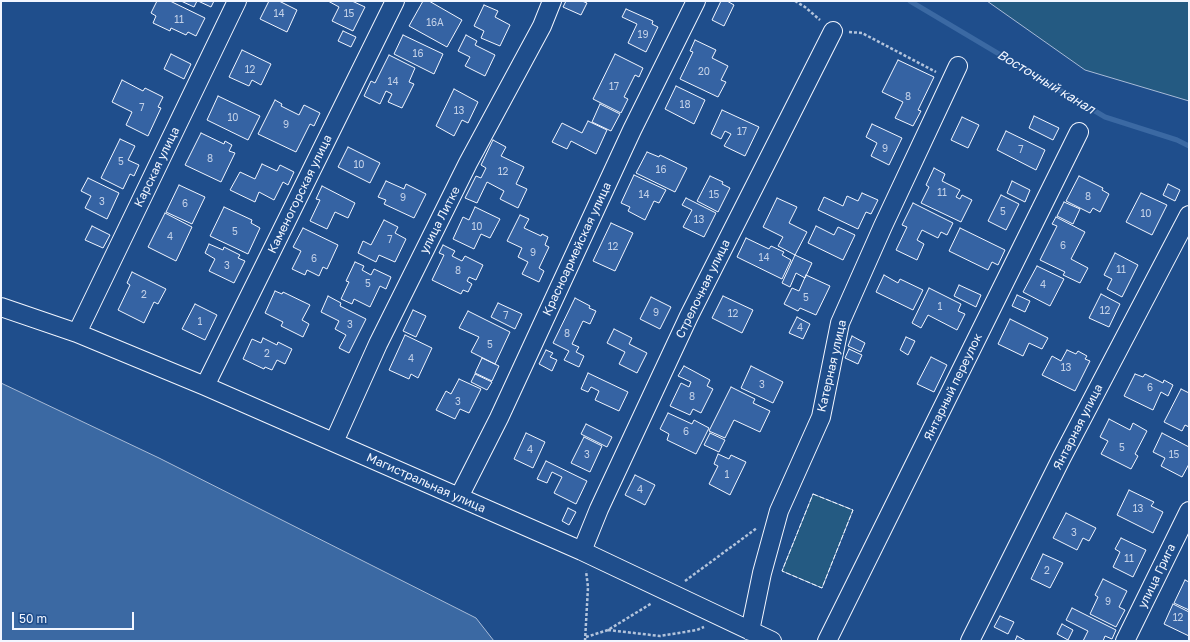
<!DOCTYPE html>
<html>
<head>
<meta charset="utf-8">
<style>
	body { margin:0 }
	#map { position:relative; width:1190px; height:642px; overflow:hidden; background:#1f4e8c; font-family:"Golos Text",sans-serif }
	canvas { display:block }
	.frame { position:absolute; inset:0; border:2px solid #f2f6ff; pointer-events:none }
	.scale { position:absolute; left:12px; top:612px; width:122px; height:18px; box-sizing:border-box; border:2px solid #f2f6ff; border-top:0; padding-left:5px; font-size:12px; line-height:14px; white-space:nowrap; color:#f2f6ff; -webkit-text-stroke:3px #1f4e8c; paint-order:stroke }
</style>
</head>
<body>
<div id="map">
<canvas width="1190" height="642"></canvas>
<div class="frame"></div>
<div class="scale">50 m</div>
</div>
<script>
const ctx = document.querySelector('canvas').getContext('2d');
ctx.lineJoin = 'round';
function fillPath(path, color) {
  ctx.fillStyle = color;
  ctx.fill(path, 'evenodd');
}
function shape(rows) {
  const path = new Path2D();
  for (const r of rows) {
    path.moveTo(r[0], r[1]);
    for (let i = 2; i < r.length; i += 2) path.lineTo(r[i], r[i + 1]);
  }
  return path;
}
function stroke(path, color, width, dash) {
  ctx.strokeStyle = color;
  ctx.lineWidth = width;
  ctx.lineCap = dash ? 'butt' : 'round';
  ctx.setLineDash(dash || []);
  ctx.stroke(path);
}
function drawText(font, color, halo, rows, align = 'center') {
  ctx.font = font + ' "Golos Text",sans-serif';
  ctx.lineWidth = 3;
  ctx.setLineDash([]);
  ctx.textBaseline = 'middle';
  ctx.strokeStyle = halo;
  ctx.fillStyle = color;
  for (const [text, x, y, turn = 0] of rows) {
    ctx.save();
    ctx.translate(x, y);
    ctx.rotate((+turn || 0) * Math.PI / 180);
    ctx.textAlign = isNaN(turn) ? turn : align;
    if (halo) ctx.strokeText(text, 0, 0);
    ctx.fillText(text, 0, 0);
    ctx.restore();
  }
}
const green = shape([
	[987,1,1189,1,1189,101,1085,70,987,1],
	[813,494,853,510,822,588,782,571,813,494]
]);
const water = shape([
	[1,383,159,458,476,618,494,641,1,641,1,383]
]);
const stream = shape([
	[910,1,1105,117,1177,140,1189,146]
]);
const building = shape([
	[157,1,170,1,205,18,196,36,188,32,186,35,171,28,170,31,153,23,156,16,151,13,157,1],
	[181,1,197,1,194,7,181,1],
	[198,1,214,1,211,7,198,1],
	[269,1,279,1,297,10,287,32,260,19,269,1],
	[328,1,352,1,365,7,353,31,332,21,339,7,328,1],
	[423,1,429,1,462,20,447,47,409,26,423,1],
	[566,1,582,1,587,3,581,15,563,7,566,1],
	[721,1,727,1,734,5,724,26,712,20,721,1],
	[484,5,498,11,495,17,510,25,500,46,481,38,484,31,474,26,484,5],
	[626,9,653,21,652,24,658,27,646,52,628,43,637,24,622,17,626,9],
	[343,31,356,37,351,47,338,41,343,31],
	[403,35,443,54,434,74,394,54,403,35],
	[466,35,477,41,475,45,495,55,485,76,465,66,470,57,458,51,466,35],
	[695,40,716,50,712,58,728,66,721,80,726,82,718,97,680,79,693,52,690,51,695,40],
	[242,50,271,64,261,85,252,80,249,86,229,77,242,50],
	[171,54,191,64,184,79,164,69,171,54],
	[615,54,643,68,639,77,635,75,624,97,628,99,621,113,593,99,615,54],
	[389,55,415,68,409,82,414,84,402,108,388,102,392,94,386,91,380,104,364,96,371,81,375,83,389,55],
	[898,60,934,77,918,110,921,111,913,126,895,118,903,102,882,92,898,60],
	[122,80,143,91,145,88,163,97,158,107,161,108,148,136,126,125,132,112,112,102,122,80],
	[676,86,705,100,694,124,665,109,676,86],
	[454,89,478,102,468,123,462,120,454,136,436,126,454,89],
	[218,96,260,116,248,140,207,120,218,96],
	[275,100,282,104,281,106,299,115,304,105,320,113,314,126,310,124,296,152,258,134,275,100],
	[600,104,620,114,611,131,592,122,600,104],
	[722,110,759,127,745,156,724,146,731,134,725,131,721,139,711,134,722,110],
	[1034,116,1059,128,1053,140,1029,128,1034,116],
	[962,117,979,125,968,148,951,140,962,117],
	[588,121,607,130,596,154,571,141,567,149,552,142,562,123,582,133,588,121],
	[872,124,902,138,889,165,871,156,877,143,866,137,872,124],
	[1006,131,1045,150,1036,170,997,150,1006,131],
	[201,133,224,144,225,141,232,145,229,151,235,153,221,182,185,165,201,133],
	[120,139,135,146,128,160,139,165,134,176,130,174,123,189,101,178,120,139],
	[493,140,506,147,501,156,524,167,516,184,527,189,518,208,500,199,504,191,487,182,477,203,465,198,476,176,481,178,486,168,481,165,493,140],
	[348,147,380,163,370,183,338,167,348,147],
	[647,152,659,157,660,155,687,168,675,192,636,173,647,152],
	[262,164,277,171,280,165,294,172,288,185,283,182,274,200,259,192,255,202,230,190,240,172,255,179,262,164],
	[934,168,945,174,942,181,960,190,956,197,960,199,962,195,972,200,961,222,921,203,929,187,926,185,934,168],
	[634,175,666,190,659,203,654,201,645,220,628,211,630,207,621,203,634,175],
	[710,176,723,182,722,184,730,188,718,212,697,201,710,176],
	[1079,176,1103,188,1102,190,1109,194,1100,212,1093,208,1090,213,1066,201,1079,176],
	[88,178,119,193,107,219,85,208,91,196,81,191,88,178],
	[386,181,404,189,406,184,426,194,414,218,384,204,386,200,378,197,386,181],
	[1012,181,1030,190,1025,202,1007,193,1012,181],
	[1168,184,1180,190,1175,201,1163,195,1168,184],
	[179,185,205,197,192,224,166,212,179,185],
	[322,186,355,203,348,218,335,212,327,229,310,221,320,200,316,199,322,186],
	[862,193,878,200,871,214,866,212,858,229,818,210,824,197,843,206,847,196,858,201,862,193],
	[1141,193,1167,205,1152,235,1126,222,1141,193],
	[1001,195,1019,204,1006,230,988,221,1001,195],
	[686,198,716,213,704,237,683,227,692,210,682,205,686,198],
	[777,198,797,207,789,223,807,232,795,255,778,246,783,237,763,227,777,198],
	[1064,202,1080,209,1073,224,1057,216,1064,202],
	[913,203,953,223,947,235,941,232,938,238,922,230,917,240,924,244,917,260,896,250,907,227,902,225,913,203],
	[224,207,252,220,251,223,260,228,248,254,210,236,224,207],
	[475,207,500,219,490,238,481,234,474,249,453,239,463,217,469,220,475,207],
	[165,213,192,227,176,261,148,247,165,213],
	[520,215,529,219,524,228,541,236,542,234,548,237,545,245,549,247,539,268,544,271,539,282,522,274,528,262,518,257,522,248,507,241,520,215],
	[1056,217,1085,232,1071,259,1088,268,1080,283,1063,275,1065,272,1040,260,1057,226,1052,224,1056,217],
	[384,220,398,227,395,233,406,239,395,262,379,255,376,262,358,253,363,241,371,245,384,220],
	[611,223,633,233,615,271,593,261,611,223],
	[92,226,110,235,103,248,85,240,92,226],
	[816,226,834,235,838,227,855,235,843,260,808,243,816,226],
	[303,228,338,245,327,269,323,267,319,276,307,270,305,275,292,269,301,251,293,247,303,228],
	[960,228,1005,250,998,265,992,262,988,270,949,251,960,228],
	[746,238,769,249,771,246,784,252,782,255,791,260,782,279,737,257,746,238],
	[209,244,223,250,224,247,240,255,238,258,245,261,234,283,209,271,215,259,205,253,209,244],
	[443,245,455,251,452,256,462,261,465,256,483,265,476,280,469,277,467,281,472,284,468,292,463,290,461,294,432,280,444,255,439,253,443,245],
	[1115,253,1138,265,1122,297,1107,289,1112,279,1104,275,1115,253],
	[795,255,812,263,805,278,796,273,790,287,782,283,795,255],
	[355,262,364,266,362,270,371,275,374,269,391,277,386,289,380,286,370,307,354,299,352,304,341,299,349,282,346,281,355,262],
	[1037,266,1064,279,1050,306,1023,292,1037,266],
	[132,272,166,289,158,304,154,302,144,323,118,310,130,285,127,283,132,272],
	[806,275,830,286,816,315,800,308,798,311,784,304,792,288,799,291,806,275],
	[884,275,898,283,900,279,923,290,913,310,876,292,884,275],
	[959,285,981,295,976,307,954,296,959,285],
	[929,288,961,304,958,311,965,314,957,330,928,315,921,328,912,323,929,288],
	[275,291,282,294,283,292,310,305,302,320,309,324,303,337,281,326,283,322,265,313,275,291],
	[1101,294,1120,304,1109,327,1089,318,1101,294],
	[1017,295,1030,301,1025,312,1012,306,1017,295],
	[328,296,341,303,340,306,366,319,349,353,339,348,346,335,335,329,339,321,321,312,328,296],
	[723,296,753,310,742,333,712,318,723,296],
	[651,297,671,307,660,329,640,319,651,297],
	[575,298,590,306,589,308,596,311,590,324,583,321,572,344,579,347,576,352,584,356,579,367,564,360,569,351,553,343,575,298],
	[498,303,522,314,515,329,491,317,498,303],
	[195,304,217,315,205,340,182,329,195,304],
	[413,310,426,316,416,337,403,331,413,310],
	[468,311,510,332,495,364,471,352,479,337,459,328,468,311],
	[797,317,810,324,803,339,789,333,797,317],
	[1010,319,1048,338,1042,349,1029,343,1023,356,998,344,1010,319],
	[614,329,632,338,629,344,647,353,637,373,619,364,625,352,607,343,614,329],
	[405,335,432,348,418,378,411,374,409,379,389,370,405,335],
	[852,336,865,343,861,352,848,346,852,336],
	[906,337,915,341,908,355,900,350,906,337],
	[263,338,277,345,278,342,292,349,285,364,277,360,272,370,265,367,264,369,243,359,252,339,261,343,263,338],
	[849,349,862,355,858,364,845,358,849,349],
	[546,350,553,353,550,357,557,360,552,371,539,364,546,350],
	[1067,350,1076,354,1078,351,1087,356,1085,359,1090,361,1075,391,1042,375,1052,356,1061,361,1067,350],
	[931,357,947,365,934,392,917,384,931,357],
	[482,358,499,366,492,381,475,373,482,358],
	[684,366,710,380,707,386,713,389,701,413,693,409,690,415,670,406,681,383,689,387,691,382,678,376,684,366],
	[751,366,783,382,773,403,741,388,751,366],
	[588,373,628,392,619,411,595,400,599,391,591,387,588,392,581,389,588,373],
	[475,374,492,382,487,390,471,382,475,374],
	[1135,374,1143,377,1145,374,1163,383,1164,380,1173,385,1168,396,1161,392,1153,410,1124,396,1135,374],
	[459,379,481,389,469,413,460,409,455,419,436,410,446,391,451,394,459,379],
	[731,387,755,399,753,403,770,411,760,432,734,420,725,438,709,431,731,387],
	[1181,389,1189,393,1189,427,1185,425,1182,431,1164,422,1181,389],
	[668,413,692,424,694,420,709,428,696,454,667,440,669,434,660,429,668,413],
	[1109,419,1130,430,1133,423,1147,431,1135,454,1138,456,1131,469,1101,454,1108,441,1100,437,1109,419],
	[586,424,612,437,607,447,581,434,586,424],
	[526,433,545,442,533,468,514,459,526,433],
	[710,433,725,440,719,452,704,445,710,433],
	[1162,433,1189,447,1189,464,1182,477,1161,466,1165,458,1153,452,1162,433],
	[584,437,602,446,590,472,571,463,584,437],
	[718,454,729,459,731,455,746,462,730,495,709,484,718,466,714,464,718,454],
	[546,461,587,481,576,504,554,493,562,477,552,472,547,483,537,479,546,461],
	[635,475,655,485,645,505,625,495,635,475],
	[1129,490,1154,502,1151,506,1163,512,1153,533,1117,515,1129,490],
	[568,508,576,512,569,525,562,521,568,508],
	[1066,513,1096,528,1089,541,1083,538,1077,550,1053,538,1066,513],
	[1121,538,1146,550,1133,577,1113,567,1120,552,1115,549,1121,538],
	[1043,554,1063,563,1050,588,1031,579,1043,554],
	[1103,579,1127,591,1119,607,1125,610,1116,627,1090,614,1098,597,1095,595,1103,579],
	[1185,580,1189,582,1189,610,1174,603,1185,580],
	[1173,604,1189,612,1189,636,1164,624,1173,604],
	[1072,608,1116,630,1112,639,1105,636,1103,641,1083,641,1088,631,1066,620,1072,608],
	[1000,616,1014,622,1008,634,994,627,1000,616],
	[1062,624,1073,630,1068,640,1057,634,1062,624],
	[1017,636,1026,641,1015,641,1017,636]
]);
const path = shape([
	[795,1,805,7,820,20],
	[849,32,862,33,936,72],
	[685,581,757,528],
	[608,630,660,636,697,630,704,627],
	[586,637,608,630,652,603],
	[585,641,588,587,586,571]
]);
const minor = shape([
	[1,307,77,333,205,386,582,551,772,641],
	[77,333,237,1],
	[205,386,395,1],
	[334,442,378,344,468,163,542,26,552,1],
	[459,497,499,418,632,130,696,1],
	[582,551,599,509,689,316,833,31],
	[750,631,762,573,779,511,821,417,840,323,883,226,958,66],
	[827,641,1079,132],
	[970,641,1062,457,1189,215],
	[1125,641,1189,511]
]);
const fence = shape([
	[813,494,853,510,822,588,782,571,813,494]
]);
const numberNames = [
	["14",279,14],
	["15",349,14],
	["11",179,20],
	["16А",435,23],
	["19",643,35],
	["16",418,54],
	["12",250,70],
	["20",704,72],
	["14",393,82],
	["17",614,87],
	["8",908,97],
	["18",685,105],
	["7",142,108],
	["13",459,111],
	["10",233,118],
	["9",286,125],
	["17",742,132],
	["9",885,149],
	["7",1021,150],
	["8",210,159],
	["5",121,162],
	["10",359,165],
	["16",661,170],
	["12",503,172],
	["11",942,193],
	["14",644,195],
	["15",714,195],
	["8",1088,197],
	["9",403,198],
	["3",102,202],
	["6",185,204],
	["5",1003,212],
	["10",1146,214],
	["13",699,220],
	["10",477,227],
	["5",235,232],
	["4",170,237],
	["7",390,240],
	["6",1063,246],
	["12",613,247],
	["9",533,253],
	["14",764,258],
	["6",314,259],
	["3",227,266],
	["11",1121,270],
	["8",458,271],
	["5",368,284],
	["4",1043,285],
	["2",144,295],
	["5",806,298],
	["1",940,307],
	["12",1105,311],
	["9",656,313],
	["12",733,314],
	["7",506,316],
	["1",200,322],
	["3",350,325],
	["4",800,328],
	["8",567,334],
	["5",490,345],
	["2",267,354],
	["4",411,359],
	["13",1066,368],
	["3",762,385],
	["6",1150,388],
	["8",692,397],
	["3",458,402],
	["6",686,432],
	["5",1122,448],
	["4",530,450],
	["3",587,455],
	["15",1174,455],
	["1",727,475],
	["4",640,490],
	["13",1138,509],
	["3",1074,533],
	["11",1129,559],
	["2",1047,571],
	["9",1108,602],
	["12",1178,618]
];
const streetNames = [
	["Карская улица",157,167,-64],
	["Каменогорская улица",300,194,-64],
	["улица Литке",440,220,-63],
	["Красноармейская улица",577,249,-65],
	["Стрелочная улица",703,289,-64],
	["Катерная улица",832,366,-77],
	["Янтарный переулок",953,387,-64],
	["Янтарная улица",1078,427,-63],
	["Магистральная улица",426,483,24],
	["улица Грига",1157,576,-64]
];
const waterNames = [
	["Восточный канал",1046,82,31]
];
fillPath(green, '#245a82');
stroke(green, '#a8bbd7', 1);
fillPath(water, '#3b69a3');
stroke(water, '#a8bbd7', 1);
stroke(stream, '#3b69a3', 5);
fillPath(building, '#3563a3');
stroke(building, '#f2f6ff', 1);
stroke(minor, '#f2f6ff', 20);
stroke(path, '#b3c4dc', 2.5, [3, 2]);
stroke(minor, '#1f4e8c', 18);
stroke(fence, '#f2f6ff', 1, [5, 2]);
drawText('10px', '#c3d1e8', null, numberNames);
drawText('12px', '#f2f6ff', '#1f4e8c', streetNames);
drawText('italic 13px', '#f2f6ff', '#1f4e8c', waterNames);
</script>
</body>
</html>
